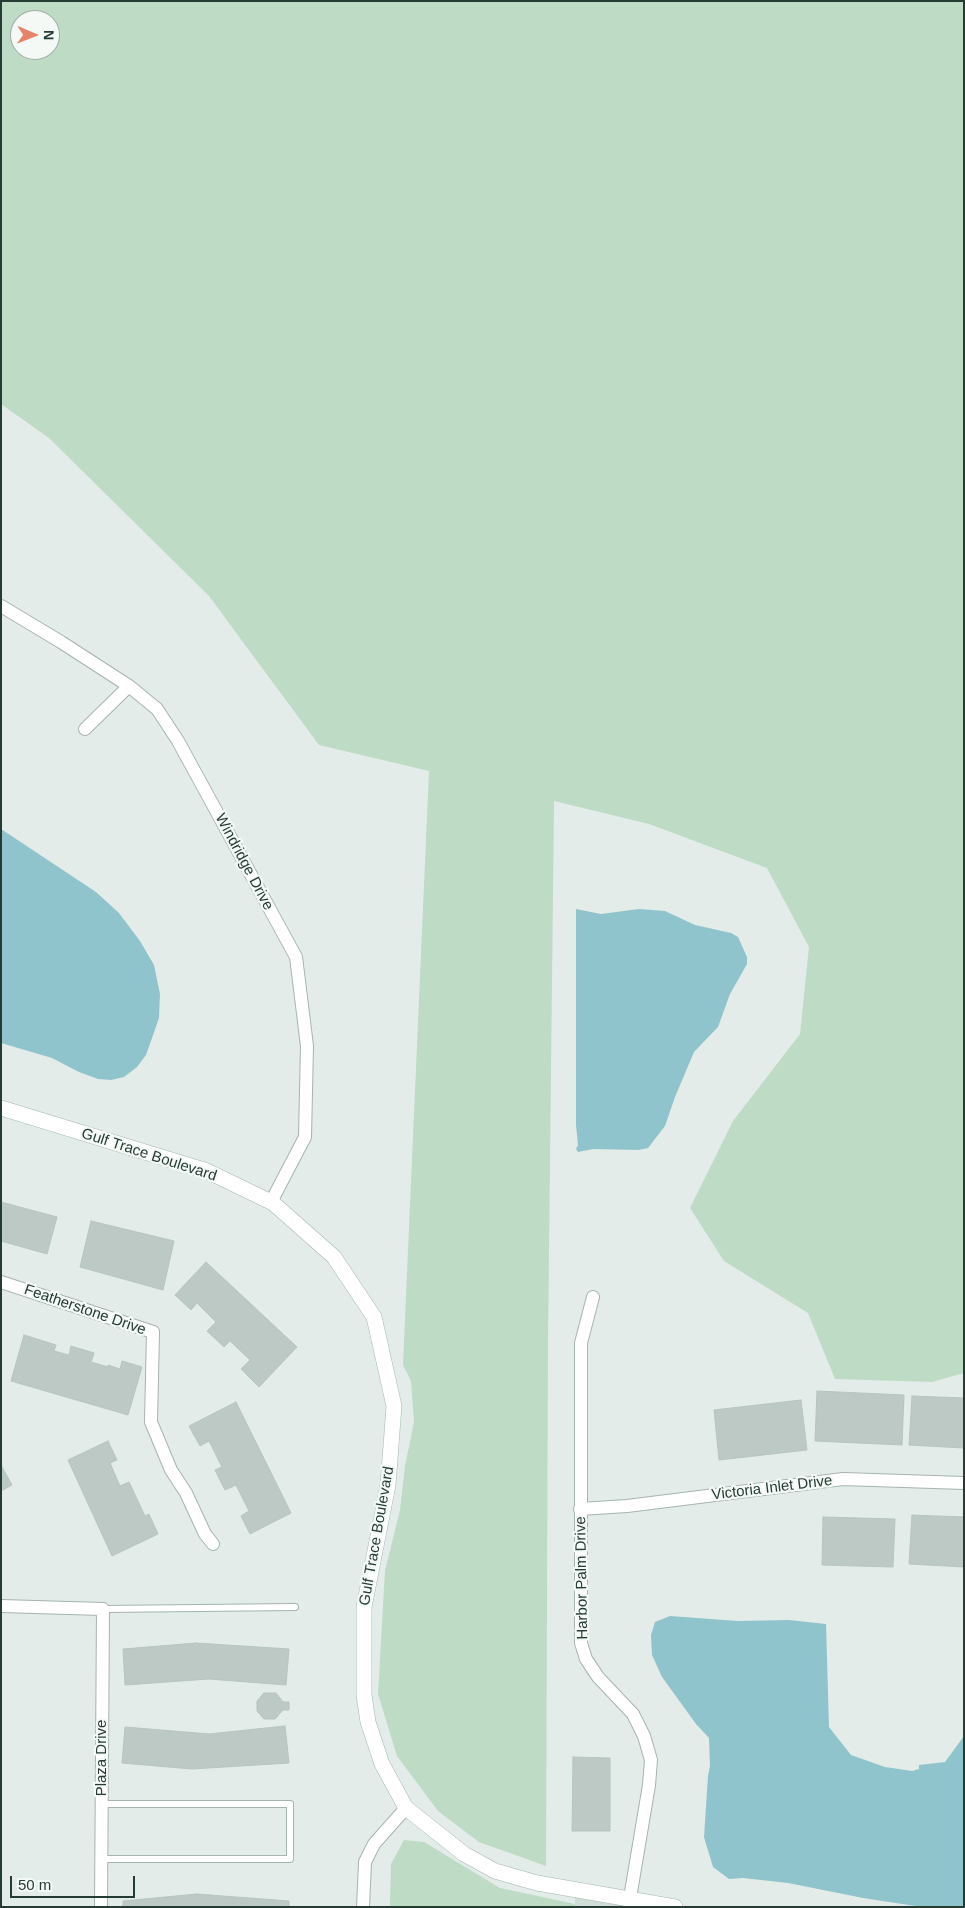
<!DOCTYPE html>
<html>
<head>
<meta charset="utf-8">
<style>
	body { margin:0 }
	#map { position:relative; width:965px; height:1908px; overflow:hidden; background:#e3ece8; font-family:Arial,sans-serif }
	canvas { display:block }
	.frame { position:absolute; inset:0; border:2px solid #253c35; pointer-events:none }
	.north { position:absolute; left:10px; top:10px; width:50px; height:50px; box-sizing:border-box; background:#f4f9f6; border:1px solid #a1ada9; border-radius:50%; rotate:91deg; font-size:14px; font-weight:700; line-height:20px; text-align:center; color:#253c35 }
	.north::after { content:''; display:block; margin:auto; width:18px; height:22px; background:#e68368; clip-path:polygon(50% 0,100% 100%,50% 72%,0 100%) }
	.scale { position:absolute; left:10px; top:1876px; width:125px; height:22px; box-sizing:border-box; border:2px solid #253c35; border-top:0; padding-left:6px; font-size:15px; line-height:18px; white-space:nowrap; color:#253c35; -webkit-text-stroke:4px #f4f9f6; paint-order:stroke }
</style>
</head>
<body>
<div id="map">
<canvas width="965" height="1908"></canvas>
<div class="frame"></div>
<div class="north">N</div>
<div class="scale">50 m</div>
</div>
<script>
const ctx = document.querySelector('canvas').getContext('2d');
ctx.lineJoin = 'round';
function fillPath(path, color) {
  ctx.fillStyle = color;
  ctx.fill(path, 'evenodd');
}
function shape(rows) {
  const path = new Path2D();
  for (const r of rows) {
    path.moveTo(r[0], r[1]);
    for (let i = 2; i < r.length; i += 2) path.lineTo(r[i], r[i + 1]);
  }
  return path;
}
function stroke(path, color, width, dash) {
  ctx.strokeStyle = color;
  ctx.lineWidth = width;
  ctx.lineCap = dash ? 'butt' : 'round';
  ctx.setLineDash(dash || []);
  ctx.stroke(path);
}
function drawText(font, color, halo, rows, align = 'center') {
  ctx.font = font + ' Arial,sans-serif';
  ctx.lineWidth = 4.5;
  ctx.setLineDash([]);
  ctx.textBaseline = 'middle';
  ctx.strokeStyle = halo;
  ctx.fillStyle = color;
  for (const [text, x, y, turn = 0] of rows) {
    ctx.save();
    ctx.translate(x, y);
    ctx.rotate((+turn || 0) * Math.PI / 180);
    ctx.textAlign = isNaN(turn) ? turn : align;
    if (halo) ctx.strokeText(text, 0, 0);
    ctx.fillText(text, 0, 0);
    ctx.restore();
  }
}
const built = shape([
	[575,1895,635,1907,575,1907]
]);
const green = shape([
	[1,1,964,1,964,1373,932,1382,835,1379,808,1313,724,1261,690,1208,733,1121,800,1034,809,947,767,868,649,824,554,801,548,1340,546,1866,479,1842,438,1811,397,1756,378,1694,385,1571,400,1510,405,1466,414,1422,411,1381,403,1365,429,771,319,745,209,596,49,438,1,404],
	[20,20,50,20,50,50,20,50],
	[404,1840,424,1842,500,1888,575,1904,575,1907,390,1907,391,1864]
]);
const water = shape([
	[1,829,96,892,119,913,140,941,154,965,160,994,159,1018,146,1055,137,1067,124,1077,111,1080,98,1079,79,1072,52,1058,1,1043],
	[576,909,601,914,639,909,665,911,695,925,731,933,738,937,747,957,747,964,730,994,718,1027,694,1052,675,1097,665,1126,648,1148,639,1150,593,1149,578,1152,576,1149,578,1145,576,1125],
	[670,1616,738,1621,789,1620,826,1624,829,1727,851,1755,885,1767,912,1771,919,1769,919,1765,945,1762,964,1736,964,1907,922,1907,863,1898,788,1883,743,1878,729,1879,713,1867,704,1837,708,1776,710,1766,709,1738,696,1724,662,1677,652,1655,651,1635,655,1622]
]);
const building = shape([
	[1,1202,57,1217,47,1254,1,1241,1,1202],
	[91,1221,174,1241,163,1290,80,1267,91,1221],
	[206,1262,297,1347,259,1387,241,1369,250,1360,230,1341,224,1347,207,1331,216,1322,197,1303,191,1310,175,1295,206,1262],
	[24,1335,56,1345,54,1351,69,1355,71,1346,94,1353,91,1362,108,1367,108,1365,120,1369,122,1361,142,1367,128,1415,11,1381,24,1335],
	[817,1391,904,1395,902,1445,815,1441,817,1391],
	[912,1396,964,1398,964,1448,909,1445,912,1396],
	[801,1400,807,1450,719,1460,714,1410,801,1400],
	[236,1402,291,1513,250,1534,241,1516,249,1511,236,1485,225,1490,215,1470,222,1467,209,1441,200,1446,189,1426,236,1402],
	[108,1441,117,1460,110,1463,120,1486,129,1482,145,1516,149,1514,158,1534,112,1556,68,1460,108,1441],
	[1,1465,12,1485,1,1491,1,1465],
	[912,1515,964,1517,964,1567,909,1564,912,1515],
	[823,1517,895,1519,893,1567,822,1565,823,1517],
	[196,1643,289,1649,286,1685,209,1679,125,1685,123,1649,196,1643],
	[264,1693,276,1693,283,1702,289,1702,289,1710,283,1710,275,1719,264,1719,257,1711,257,1701,264,1693],
	[285,1726,289,1763,192,1769,122,1763,125,1727,209,1734,285,1726],
	[573,1757,610,1758,610,1831,572,1831,573,1757],
	[197,1894,289,1901,289,1907,123,1907,123,1901,197,1894]
]);
const lane = shape([
	[103,1609,295,1607],
	[101,1859,290,1859,290,1804,102,1804]
]);
const street = shape([
	[1,606,61,642,129,686,157,709,178,741,296,957,307,1046,305,1137,271,1202],
	[85,729,129,686],
	[1,1282,153,1332,151,1422,171,1470,186,1493,205,1534,213,1544],
	[593,1297,581,1343,581,1643,586,1659,598,1677,633,1714,644,1736,651,1760,649,1785,630,1898],
	[580,1509,627,1506,843,1479,964,1483],
	[1,1606,103,1609,101,1907],
	[363,1907,365,1862,374,1844,406,1808]
]);
const secondary = shape([
	[1,1108,207,1171,273,1203,334,1257,374,1317,394,1406,388,1485,364,1607,364,1695,368,1722,382,1764,406,1808,464,1854,495,1871,537,1883,675,1907]
]);
const streetNames = [
	["Windridge Drive",244,862,62],
	["Gulf Trace Boulevard",149,1155,18],
	["Featherstone Drive",85,1310,19],
	["Victoria Inlet Drive",772,1488,-7],
	["Gulf Trace Boulevard",377,1536,-80],
	["Harbor Palm Drive",582,1578,-91],
	["Plaza Drive",102,1758,-90]
];
fillPath(built, '#d2dcd7');
fillPath(green, '#bedbc5');
fillPath(water, '#90c4cc');
fillPath(building, '#bcc9c4');
stroke(building, '#b6c5be', 1);
stroke(lane, '#a6b4af', 8);
stroke(street, '#a6b4af', 14);
stroke(secondary, '#a3b7af', 16);
stroke(lane, '#fff', 6);
stroke(street, '#fff', 12);
stroke(secondary, '#fff', 15);
drawText('15px', '#253c35', '#f4f9f6', streetNames);
</script>
</body>
</html>
